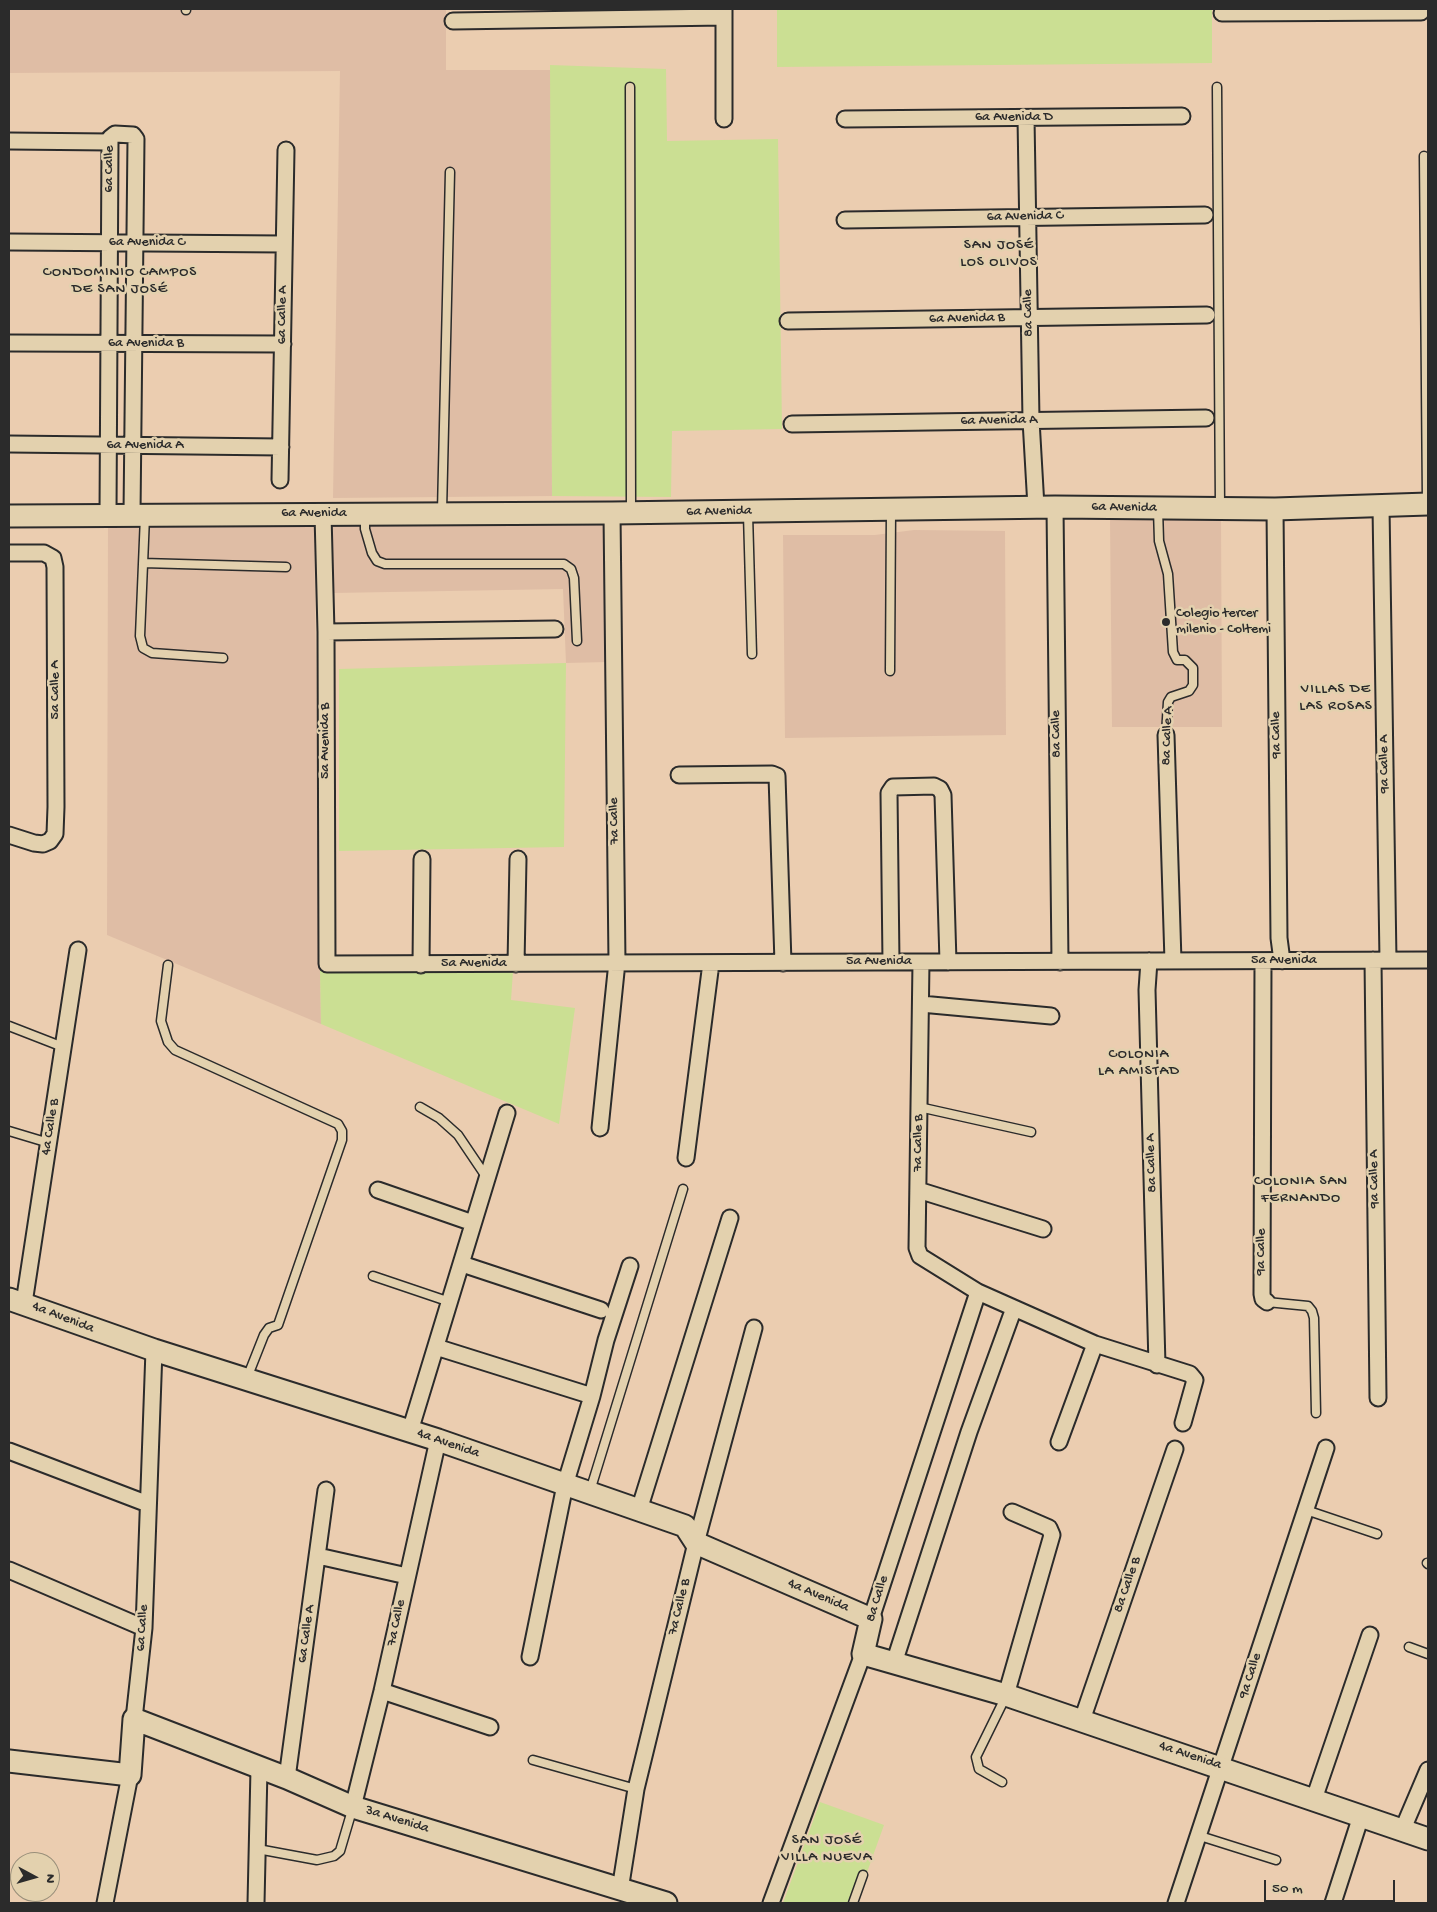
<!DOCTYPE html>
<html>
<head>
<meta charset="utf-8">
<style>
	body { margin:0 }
	#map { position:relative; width:1437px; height:1912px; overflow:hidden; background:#ebcdb0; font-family:"Gochi Hand",sans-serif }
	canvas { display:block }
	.frame { position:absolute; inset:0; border:10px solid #2b2b2b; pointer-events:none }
	.north { position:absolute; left:10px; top:1852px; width:50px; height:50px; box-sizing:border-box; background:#e3d1ae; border:1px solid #998f7a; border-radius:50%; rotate:96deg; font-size:14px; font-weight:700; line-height:20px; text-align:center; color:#2b2b2b }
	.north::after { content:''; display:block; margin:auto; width:18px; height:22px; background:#2b2b2b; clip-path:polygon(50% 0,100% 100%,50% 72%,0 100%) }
	.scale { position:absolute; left:1264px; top:1880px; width:131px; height:22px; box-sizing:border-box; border:2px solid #2b2b2b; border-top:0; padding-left:6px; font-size:15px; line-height:18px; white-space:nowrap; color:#2b2b2b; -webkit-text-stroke:4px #e3d1ae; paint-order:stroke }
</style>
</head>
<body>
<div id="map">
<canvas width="1437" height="1912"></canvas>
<div class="frame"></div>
<div class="north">N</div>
<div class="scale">50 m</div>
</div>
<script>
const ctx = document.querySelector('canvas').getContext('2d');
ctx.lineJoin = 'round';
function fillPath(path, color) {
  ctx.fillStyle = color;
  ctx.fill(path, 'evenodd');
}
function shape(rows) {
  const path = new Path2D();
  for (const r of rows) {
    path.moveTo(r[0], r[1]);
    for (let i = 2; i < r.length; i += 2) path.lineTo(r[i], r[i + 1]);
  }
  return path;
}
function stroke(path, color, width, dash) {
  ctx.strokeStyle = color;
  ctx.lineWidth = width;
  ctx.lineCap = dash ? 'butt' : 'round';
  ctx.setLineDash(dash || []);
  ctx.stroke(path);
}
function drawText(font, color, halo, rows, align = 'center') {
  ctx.font = font + ' "Gochi Hand",sans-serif';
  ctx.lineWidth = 5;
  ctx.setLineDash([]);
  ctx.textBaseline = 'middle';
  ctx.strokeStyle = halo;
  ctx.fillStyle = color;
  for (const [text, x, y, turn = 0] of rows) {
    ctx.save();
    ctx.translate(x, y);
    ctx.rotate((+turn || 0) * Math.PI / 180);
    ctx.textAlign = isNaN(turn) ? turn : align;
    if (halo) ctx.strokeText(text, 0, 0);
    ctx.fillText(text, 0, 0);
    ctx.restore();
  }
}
const built = shape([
	[9,9,446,9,446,70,551,70,552,496,333,498,340,71,9,73],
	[1221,517,1222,727,1112,727,1110,518],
	[333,525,603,525,607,662,566,663,563,589,333,593],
	[108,526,314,527,321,1024,107,935],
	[914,530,1005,531,1006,735,785,738,783,535,875,535]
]);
const green = shape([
	[777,9,1212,9,1212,63,777,67],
	[550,65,666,69,667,141,778,139,782,429,672,431,671,497,552,496],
	[566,663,564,847,339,851,339,669],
	[320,970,513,971,511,1000,575,1008,559,1124,321,1024],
	[820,1802,884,1825,856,1903,783,1903]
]);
const lane = shape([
	[186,9,186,10],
	[630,87,631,511],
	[1217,87,1220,506],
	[1424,156,1427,502],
	[1158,509,1159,541,1168,574,1173,652,1177,660,1185,660,1193,668,1193,685,1189,691,1171,697,1168,702,1166,735],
	[442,511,450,172],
	[748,514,752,654],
	[145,516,140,636,143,648,152,653,223,658],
	[365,516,365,529,372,553,377,561,385,564,564,564,571,569,574,578,577,641],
	[143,563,286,567],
	[890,671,891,510],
	[168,965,161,1021,168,1042,175,1050,338,1124,342,1131,342,1140,278,1325,269,1328,264,1335,247,1378],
	[9,1026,63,1047],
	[420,1107,439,1118,458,1135,487,1178],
	[919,1107,1031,1132],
	[9,1131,49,1143],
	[373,1276,450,1302],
	[1267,1302,1308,1306,1312,1311,1314,1318,1316,1413],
	[590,1491,683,1189],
	[1306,1510,1377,1534],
	[1427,1563,1428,1564],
	[1409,1647,1428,1654],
	[533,1760,636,1789],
	[1002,1782,979,1769,976,1757,1006,1696],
	[1200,1836,1276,1860],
	[263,1850,317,1860,334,1856,340,1851,353,1807],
	[853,1903,863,1875]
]);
const street = shape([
	[1222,13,1421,12],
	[453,21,724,17],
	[1026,118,1031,420,1036,507],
	[724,119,724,9],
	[845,119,1182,116],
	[9,141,110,142],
	[845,220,1205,215],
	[9,242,284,244],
	[788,321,1207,315],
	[9,343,283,344],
	[792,424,1206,418],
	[9,444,281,447],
	[280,480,286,150],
	[1055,507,1060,962],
	[1381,507,1388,960],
	[1275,509,1279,938,1282,961],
	[108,514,110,142,110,138,115,134,133,135,136,139,132,514],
	[323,514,326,632,327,964,1428,960],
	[9,553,44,553,53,558,55,567,56,807,55,834,50,841,43,844,34,843,9,835],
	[326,632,555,629],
	[1166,735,1173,961],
	[679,775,772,774,777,776,783,963],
	[1373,960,1378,1398],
	[1149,961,1147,990,1157,1365],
	[1263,961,1262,1294,1263,1299,1267,1302],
	[891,962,889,793,893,787,934,786,940,789,943,795,948,962],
	[921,962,917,1248,920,1256,978,1292,1095,1344,1190,1374,1195,1380,1183,1423],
	[516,964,518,859],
	[421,965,422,859],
	[921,1004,1051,1016],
	[600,1128,617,962,612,513],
	[686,1158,711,963],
	[378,1190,473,1223],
	[918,1190,1043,1229],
	[462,1264,601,1310],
	[24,1303,78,950],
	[436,1347,592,1396],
	[410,1431,507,1113],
	[1059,1442,1095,1344],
	[9,1451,148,1504],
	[639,1510,730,1218],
	[318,1556,407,1576],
	[9,1570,144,1628],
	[871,1619,978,1292],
	[530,1657,565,1485,592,1396,606,1340,630,1266],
	[894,1663,969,1432,1014,1308],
	[382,1691,490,1727],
	[1006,1695,1052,1535,1049,1528,1012,1512],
	[134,1719,144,1628,154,1350],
	[1082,1720,1175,1449],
	[287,1778,326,1490],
	[1314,1799,1370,1635],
	[353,1807,382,1691,438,1440],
	[1402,1831,1428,1770],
	[620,1890,636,1789,696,1543,754,1328],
	[105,1903,130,1775],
	[256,1903,259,1769],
	[771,1903,863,1654],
	[1176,1903,1326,1448],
	[1333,1903,1361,1816]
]);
const secondary = shape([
	[9,516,612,513,1055,507,1275,509,1428,504],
	[9,1299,154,1350,438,1440,685,1526,696,1543,871,1619,863,1654,1006,1695,1428,1839],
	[9,1761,130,1775,134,1719,287,1778,353,1807,666,1903]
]);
const markers = [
	[1166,622,5,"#2b2b2b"]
];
const streetNames = [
	["6a Avenida D",1014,118],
	["6a Calle",110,169,-90],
	["6a Avenida C",1025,217,-1],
	["6a Avenida C",147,243],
	["8a Calle",1029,313,-91],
	["6a Calle A",283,315,-89],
	["6a Avenida B",967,319,-1],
	["6a Avenida B",146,344],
	["6a Avenida A",999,421,-1],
	["6a Avenida A",145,446],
	["6a Avenida",1124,508,1],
	["6a Avenida",719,512,-1],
	["6a Avenida",314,514],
	["5a Calle A",56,690,-90],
	["8a Calle",1057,734,-91],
	["9a Calle",1277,735,-91],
	["8a Calle A",1168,736,-88],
	["5a Avenida B",326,741,-90],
	["9a Calle A",1385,764,-91],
	["7a Calle",615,821,-91],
	["5a Avenida",1284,961],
	["5a Avenida",879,962],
	["5a Avenida",474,964],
	["4a Calle B",51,1127,-81],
	["7a Calle B",919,1143,-89],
	["8a Calle A",1152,1163,-92],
	["9a Calle A",1375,1179,-91],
	["9a Calle",1262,1252,-90],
	["4a Avenida",63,1318,21],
	["4a Avenida",448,1444,19],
	["8a Calle B",1128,1585,-71],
	["4a Avenida",818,1596,23],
	["8a Calle",878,1599,-73],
	["7a Calle B",680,1607,-76],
	["7a Calle",397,1623,-78],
	["6a Calle",143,1628,-86],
	["6a Calle A",307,1634,-82],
	["9a Calle",1251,1676,-72],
	["4a Avenida",1190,1756,18],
	["3a Avenida",397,1820,17]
];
const poiNames = [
	["Colegio tercer",1176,614],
	["milenio - Coltemi",1176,630]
];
const neighbourhoodNames = [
	["SAN JOSÉ",999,246],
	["LOS OLIVOS",999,263],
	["CONDOMINIO CAMPOS",120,273],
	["DE SAN JOSÉ",120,290],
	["VILLAS DE",1336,690],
	["LAS ROSAS",1336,707],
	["COLONIA",1139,1055],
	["LA AMISTAD",1139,1072],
	["COLONIA SAN",1301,1182],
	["FERNANDO",1301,1199],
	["SAN JOSÉ",827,1841],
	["VILLA NUEVA",827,1858]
];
fillPath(built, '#dfbda5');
fillPath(green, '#cbdf93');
stroke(lane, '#2b2b2b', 11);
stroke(street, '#2b2b2b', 19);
stroke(secondary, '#2b2b2b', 25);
stroke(lane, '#e3d1ae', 8);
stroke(street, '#e3d1ae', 15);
stroke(secondary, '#e3d1ae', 21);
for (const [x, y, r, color] of markers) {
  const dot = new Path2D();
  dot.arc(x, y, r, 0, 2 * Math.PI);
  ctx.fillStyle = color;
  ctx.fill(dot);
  stroke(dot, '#e3d1ae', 2);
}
drawText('14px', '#2b2b2b', '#e3d1ae', streetNames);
drawText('14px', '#2b2b2b', '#e3d1ae', poiNames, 'left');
ctx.letterSpacing = '1px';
drawText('15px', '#2b2b2b', '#e3d1ae', neighbourhoodNames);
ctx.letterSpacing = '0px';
</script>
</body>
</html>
